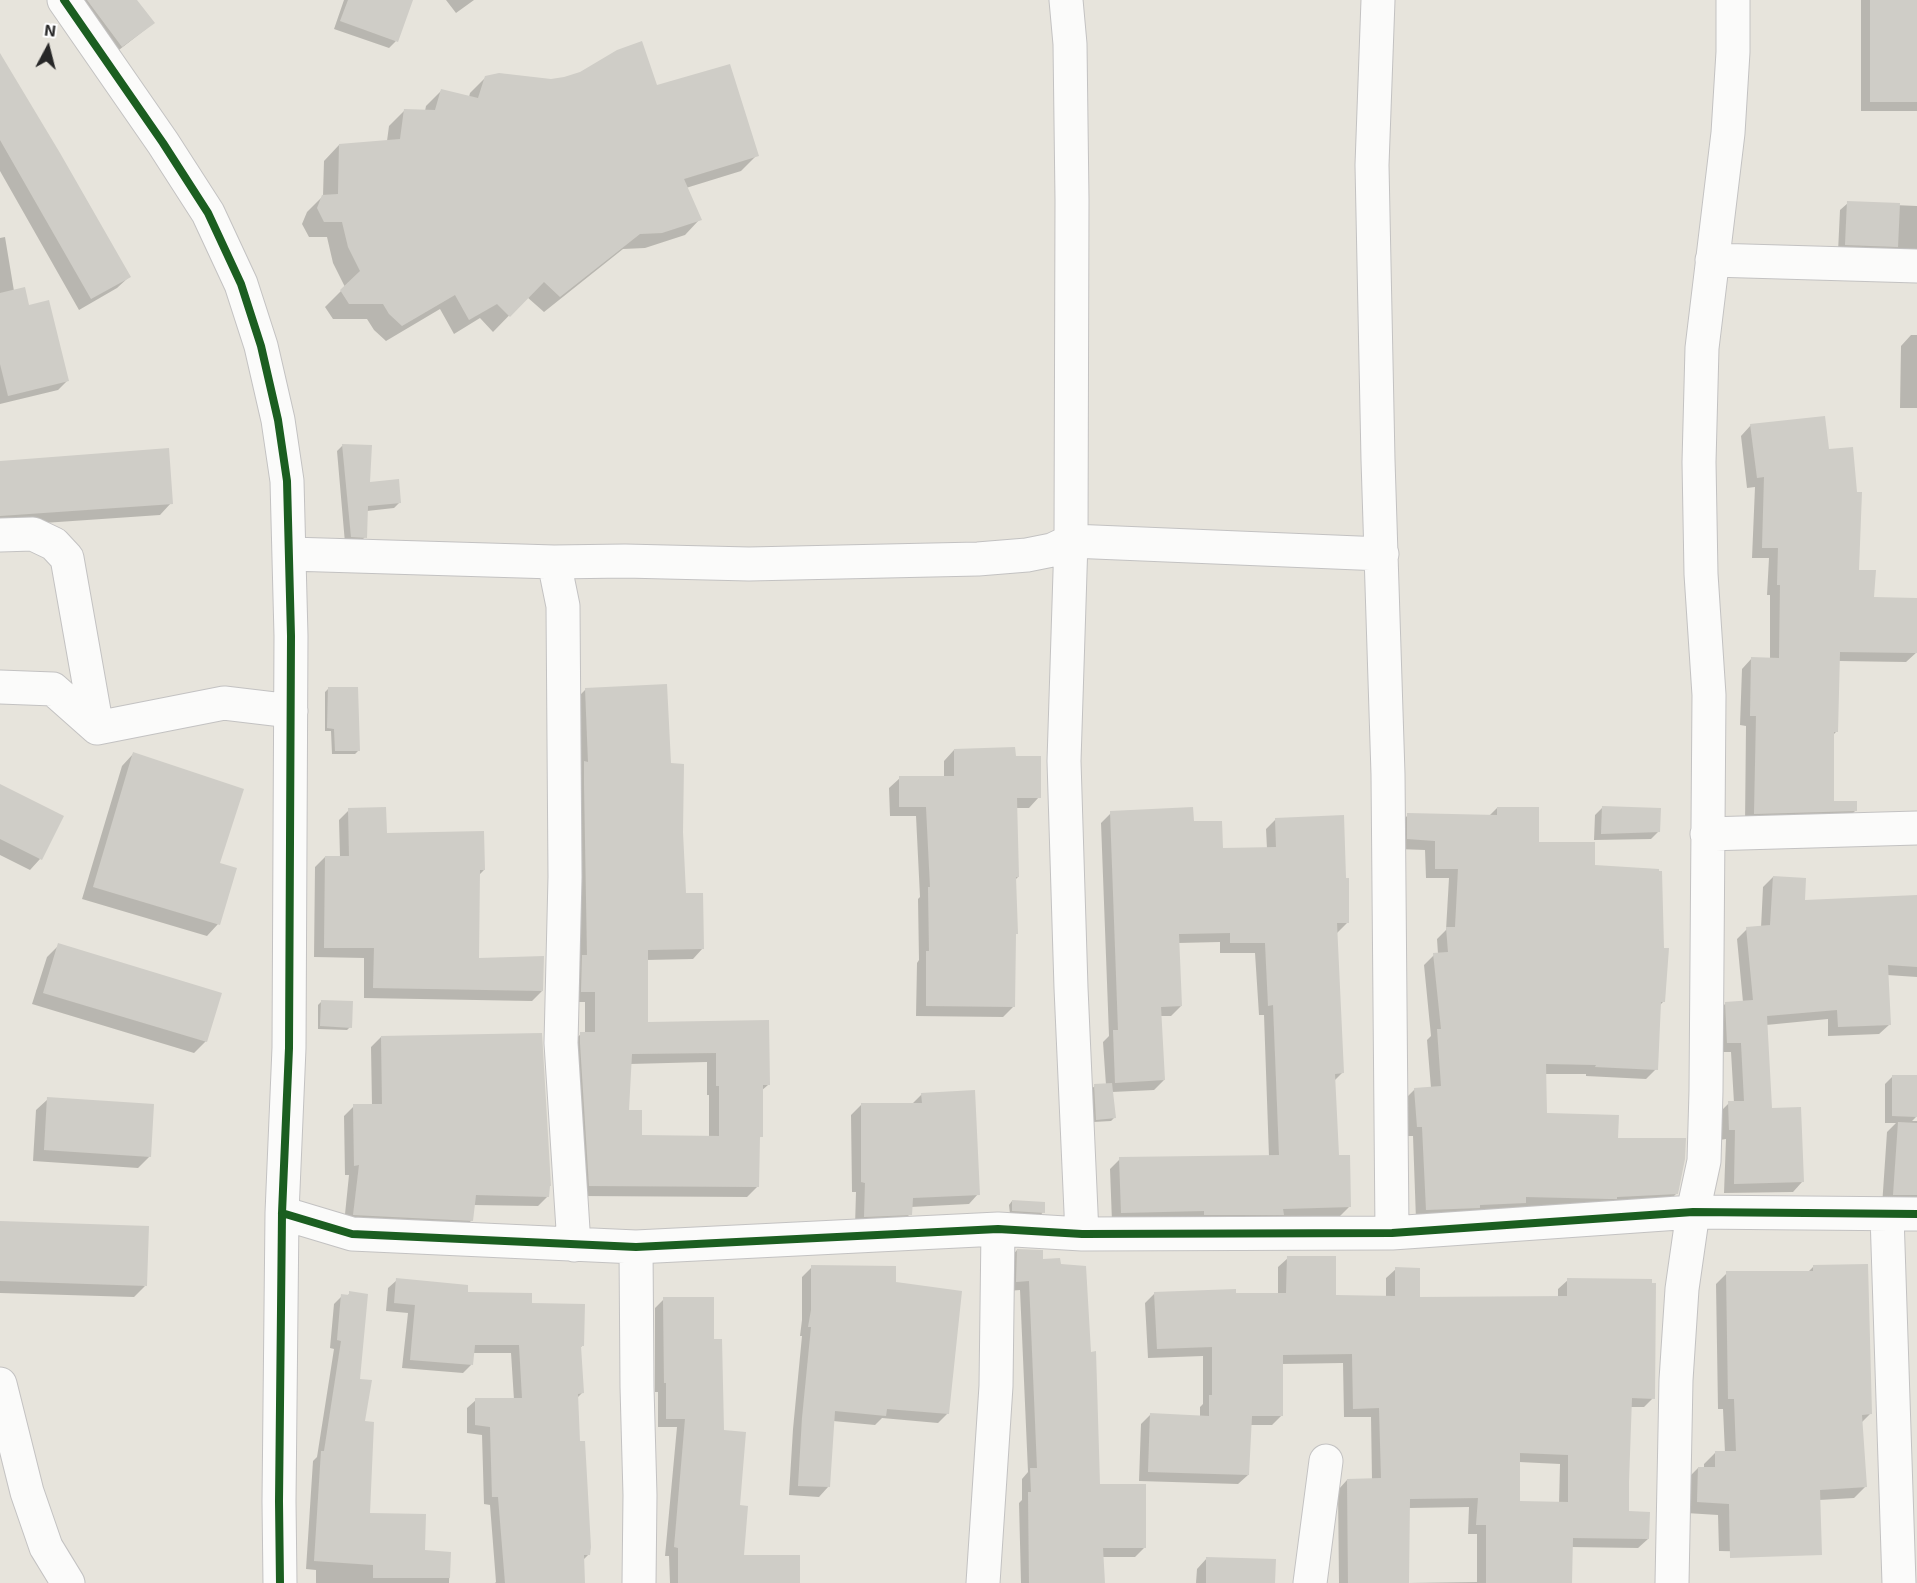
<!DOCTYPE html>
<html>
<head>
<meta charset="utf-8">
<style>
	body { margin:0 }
	#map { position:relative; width:1917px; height:1583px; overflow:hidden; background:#e7e4dc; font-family:"Exo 2",sans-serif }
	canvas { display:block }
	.north { position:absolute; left:18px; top:18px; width:60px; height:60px; -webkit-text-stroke:4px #fff; paint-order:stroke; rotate:7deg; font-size:16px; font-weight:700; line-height:24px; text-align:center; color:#272727 }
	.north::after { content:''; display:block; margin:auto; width:21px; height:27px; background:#272727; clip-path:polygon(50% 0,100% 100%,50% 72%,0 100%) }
</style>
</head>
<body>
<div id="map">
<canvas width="1917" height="1583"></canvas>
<div class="north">N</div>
</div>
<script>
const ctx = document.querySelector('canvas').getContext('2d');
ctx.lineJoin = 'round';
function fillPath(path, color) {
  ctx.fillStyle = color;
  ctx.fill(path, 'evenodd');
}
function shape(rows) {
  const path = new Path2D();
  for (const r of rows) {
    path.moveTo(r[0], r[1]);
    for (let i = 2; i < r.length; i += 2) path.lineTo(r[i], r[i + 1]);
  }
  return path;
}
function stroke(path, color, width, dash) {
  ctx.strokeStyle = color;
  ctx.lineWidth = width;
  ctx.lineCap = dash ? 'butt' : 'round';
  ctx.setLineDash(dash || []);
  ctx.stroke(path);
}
const shadow = shape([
	[75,0,135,0,146,29,115,53],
	[344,0,411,0,396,41,389,48,334,29],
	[446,0,474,0,456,13],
	[1861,0,1917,0,1917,111,1861,111],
	[0,56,129,277,117,288,79,310,0,171],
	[486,77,656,87,757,155,741,171,686,188,700,219,685,235,645,248,623,249,544,312,527,297,493,332,480,318,454,334,440,309,386,341,374,330,367,319,333,319,325,307,345,287,333,263,327,237,309,237,302,224,307,212,323,196,324,161,339,145,387,141,389,126,405,110,425,111,426,106,442,90,469,97,470,93],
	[1848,203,1917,206,1917,258,1838,252,1840,210],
	[5,237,14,291,28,307,67,381,58,390,0,404,0,238],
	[1911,335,1917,335,1917,408,1900,408,1901,346],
	[1751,425,1849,576,1873,599,1917,599,1917,652,1906,662,1839,661,1836,732,1833,735,1833,803,1856,810,1845,821,1745,824,1746,726,1740,725,1742,669,1752,658,1770,659,1770,595,1767,595,1769,558,1752,558,1755,487,1747,488,1741,436],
	[343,445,368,484,400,502,394,508,367,511,365,537,359,543,345,543,337,451],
	[0,462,171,503,160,515,0,526],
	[328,689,358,751,355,754,332,754,331,731,325,731,325,692],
	[586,689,670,765,682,832,684,895,703,948,693,959,646,960,646,1024,767,1022,768,1085,761,1091,761,1136,758,1140,758,1186,747,1197,579,1196,570,1044,581,1034,585,1034,585,1002,571,1002,575,700],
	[707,1062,707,1095,709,1095,709,1137,640,1137,628,1111,630,1064],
	[954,750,1039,797,1029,808,1015,808,1018,877,1015,880,1013,1007,1003,1017,916,1016,917,963,919,960,918,899,920,897,916,816,890,816,889,788,900,778,944,777,944,761],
	[133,754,218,864,218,924,207,936,82,899,122,766],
	[0,785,40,859,30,870,0,855],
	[1497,808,1538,843,1593,866,1664,1001,1659,1006,1656,1069,1646,1079,1586,1076,1586,1074,1544,1074,1546,1115,1617,1139,1676,1194,1666,1204,1599,1208,1520,1207,1514,1212,1416,1220,1413,1136,1407,1136,1405,1099,1415,1089,1431,1088,1427,1040,1431,1036,1424,965,1434,955,1438,954,1437,939,1446,930,1449,878,1426,878,1425,850,1398,849,1398,825,1408,815,1489,816],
	[1602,808,1659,831,1651,839,1594,840,1595,815],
	[349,810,385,835,484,870,479,875,477,959,542,991,532,1001,364,998,364,958,314,957,315,867,325,857,340,857,339,820],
	[1111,813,1193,823,1221,849,1267,849,1266,829,1276,819,1347,923,1336,934,1342,1073,1334,1081,1338,1157,1349,1207,1339,1217,1112,1222,1110,1169,1120,1159,1269,1157,1264,1015,1259,1015,1255,953,1220,953,1220,942,1178,943,1181,1006,1171,1016,1160,1016,1164,1080,1154,1090,1112,1092,1114,1118,1111,1121,1093,1122,1091,1089,1095,1086,1106,1085,1103,1042,1109,1036,1101,823],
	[1773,877,1804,901,1917,902,1917,977,1887,975,1889,1025,1879,1034,1828,1036,1828,1019,1766,1025,1771,1110,1802,1182,1793,1192,1724,1193,1726,1139,1720,1140,1719,1113,1729,1103,1734,1103,1731,1052,1717,1052,1716,1013,1726,1003,1743,1002,1737,939,1747,929,1761,928,1763,887],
	[59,945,206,1041,194,1053,32,1004,47,957],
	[322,1001,350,1027,347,1030,318,1029,318,1005],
	[381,1037,548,1196,538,1206,473,1205,472,1220,461,1230,344,1224,349,1175,345,1175,344,1116,354,1106,372,1106,371,1047],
	[1893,1076,1917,1076,1917,1116,1912,1121,1917,1121,1917,1210,1882,1206,1887,1132,1896,1123,1885,1123,1885,1084],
	[922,1094,978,1194,969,1204,911,1207,910,1214,900,1224,855,1226,856,1192,852,1192,851,1115,861,1105,911,1105],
	[48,1099,150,1156,138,1168,33,1161,36,1110],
	[1012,1201,1043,1212,1040,1216,1010,1214,1009,1205],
	[0,1223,145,1286,134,1297,0,1293],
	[1017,1250,1041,1261,1099,1485,1144,1548,1135,1557,1102,1557,1104,1583,1021,1583,1019,1503,1022,1500,1022,1479,1028,1472,1020,1290,1007,1291,1008,1260],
	[1288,1258,1335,1296,1386,1297,1386,1278,1396,1269,1419,1299,1558,1298,1558,1289,1568,1280,1653,1398,1644,1407,1630,1407,1627,1512,1648,1539,1638,1548,1571,1547,1571,1583,1339,1583,1338,1490,1347,1480,1372,1480,1371,1417,1344,1417,1343,1363,1282,1364,1282,1415,1272,1425,1250,1425,1248,1475,1238,1484,1139,1481,1141,1424,1151,1414,1200,1417,1200,1407,1203,1404,1203,1356,1148,1358,1145,1303,1155,1293,1278,1295,1278,1267],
	[1519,1462,1560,1464,1559,1504,1518,1502],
	[1469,1507,1468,1534,1477,1534,1477,1582,1408,1583,1409,1508],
	[812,1267,894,1284,948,1413,938,1423,882,1418,875,1425,833,1421,828,1487,819,1497,789,1495,793,1429,802,1336,800,1336,802,1320,802,1277],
	[1813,1267,1870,1414,1861,1423,1865,1487,1854,1498,1819,1500,1809,1553,1719,1551,1718,1515,1686,1513,1687,1479,1698,1468,1704,1468,1704,1464,1715,1453,1725,1453,1723,1409,1718,1409,1716,1284,1727,1273,1807,1273],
	[397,1280,530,1304,582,1346,580,1348,582,1393,577,1398,579,1443,589,1554,583,1560,584,1583,495,1583,496,1582,490,1505,484,1504,482,1435,467,1433,467,1408,476,1400,514,1400,511,1353,473,1353,471,1365,463,1373,402,1368,408,1313,386,1311,388,1288],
	[350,1293,364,1423,369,1515,424,1552,450,1553,449,1583,316,1583,316,1570,306,1569,313,1461,317,1457,334,1349,330,1348,334,1304,342,1296,347,1296],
	[664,1299,712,1341,723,1431,738,1506,742,1556,799,1583,670,1583,669,1556,665,1556,677,1427,658,1427,658,1392,655,1392,655,1308],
	[1207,1558,1273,1583,1196,1583,1197,1569]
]);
const building = shape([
	[87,0,137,0,155,23,122,47],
	[348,0,413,0,398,42,340,21],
	[1870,0,1917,0,1917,102,1870,102],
	[642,41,657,85,730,64,759,156,684,179,702,220,662,233,640,234,560,297,544,282,510,317,497,304,469,320,455,295,402,326,389,314,383,304,349,304,340,290,360,271,348,247,342,222,324,222,317,208,322,195,338,194,339,144,400,139,404,109,435,110,441,89,478,98,485,76,499,73,551,79,564,77,580,72,617,50],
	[0,53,60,153,131,277,91,299,0,140],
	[1847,201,1900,203,1898,247,1845,245],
	[25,287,29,305,49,300,69,381,8,396,0,364,0,293],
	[1825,416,1829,449,1853,447,1857,492,1862,492,1859,570,1876,570,1874,597,1917,598,1917,653,1840,652,1838,732,1834,732,1834,801,1857,801,1857,811,1754,814,1756,716,1750,716,1751,657,1779,658,1780,585,1777,585,1778,548,1762,548,1764,477,1757,478,1750,424],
	[342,444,372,445,370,482,399,479,401,503,368,506,367,538,351,537],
	[169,448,173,504,0,516,0,461],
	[667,684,671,763,684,764,683,832,686,893,703,893,704,949,648,950,648,1022,769,1020,770,1085,763,1085,763,1137,760,1137,759,1187,589,1186,580,1043,580,1032,595,1032,595,992,581,992,582,955,587,955,584,783,584,761,588,762,585,688],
	[716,1053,716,1086,719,1086,719,1136,642,1135,642,1110,629,1110,632,1054],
	[328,687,358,687,360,751,335,751,334,729,327,728],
	[1015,747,1016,756,1041,756,1041,798,1017,798,1019,877,1016,877,1018,934,1016,934,1015,1007,926,1006,926,951,929,951,928,887,930,887,926,807,899,807,899,776,954,776,954,749],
	[133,752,244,789,220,863,237,868,220,925,93,887],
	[0,784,64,816,42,860,0,839],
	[1602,806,1661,808,1660,832,1601,834],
	[386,807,387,833,484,831,485,870,480,870,479,958,544,956,543,991,373,988,374,948,324,948,325,856,349,856,348,808],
	[1193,807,1194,821,1222,821,1223,848,1276,847,1275,818,1344,815,1346,878,1349,878,1349,923,1337,923,1344,1073,1335,1074,1339,1155,1350,1155,1351,1207,1283,1209,1284,1215,1204,1215,1204,1211,1121,1213,1119,1157,1279,1155,1273,1005,1268,1006,1265,943,1230,943,1230,933,1179,934,1182,1006,1161,1007,1165,1080,1115,1083,1113,1030,1118,1030,1110,811],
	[1497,807,1539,807,1539,842,1595,842,1595,865,1659,869,1659,871,1662,871,1664,948,1669,948,1665,1002,1661,1002,1658,1070,1595,1067,1596,1065,1546,1064,1547,1113,1619,1115,1618,1138,1686,1138,1685,1159,1678,1194,1617,1197,1617,1199,1610,1199,1526,1197,1526,1203,1480,1205,1480,1208,1426,1210,1422,1127,1417,1127,1414,1088,1441,1086,1437,1029,1441,1029,1433,953,1448,952,1446,927,1455,927,1458,869,1435,869,1435,841,1407,839,1407,813,1497,815],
	[1773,876,1806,878,1805,900,1917,895,1917,967,1888,965,1891,1025,1838,1027,1837,1010,1767,1016,1772,1108,1801,1107,1804,1182,1734,1184,1735,1130,1729,1130,1728,1101,1744,1101,1741,1043,1727,1043,1725,1002,1753,1000,1746,927,1770,925],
	[58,943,222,993,207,1042,43,993],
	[321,1000,353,1001,352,1028,320,1026],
	[542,1033,551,1186,550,1186,549,1197,476,1195,473,1221,353,1215,359,1165,354,1166,353,1104,382,1104,381,1036],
	[1892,1075,1917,1075,1917,1117,1892,1116],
	[1112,1083,1116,1118,1096,1120,1094,1084],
	[975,1090,980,1195,913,1198,912,1215,864,1217,865,1183,861,1182,861,1103,922,1103,921,1093],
	[47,1097,154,1104,151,1157,44,1150],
	[1898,1122,1917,1123,1917,1195,1893,1195],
	[1012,1200,1045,1202,1045,1213,1012,1211],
	[0,1221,149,1226,147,1286,0,1281],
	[1017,1249,1043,1250,1043,1259,1060,1258,1061,1264,1086,1266,1091,1352,1096,1351,1100,1484,1146,1484,1146,1548,1103,1548,1105,1583,1029,1583,1028,1492,1031,1492,1030,1468,1037,1468,1029,1281,1016,1282],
	[1287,1256,1336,1256,1336,1295,1395,1296,1395,1267,1420,1268,1420,1297,1567,1296,1567,1278,1652,1279,1652,1283,1656,1283,1655,1399,1632,1398,1629,1482,1629,1511,1650,1512,1649,1539,1573,1538,1572,1583,1486,1583,1486,1525,1476,1525,1478,1498,1410,1499,1409,1583,1348,1583,1347,1479,1381,1478,1379,1408,1353,1409,1352,1354,1283,1355,1283,1416,1252,1416,1249,1475,1148,1472,1150,1413,1209,1416,1209,1395,1212,1395,1212,1347,1157,1349,1154,1292,1236,1289,1236,1293,1286,1293],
	[1520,1453,1568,1455,1568,1502,1520,1501],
	[1868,1264,1872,1414,1862,1415,1867,1487,1820,1490,1822,1555,1730,1558,1729,1504,1697,1502,1698,1467,1715,1467,1715,1451,1736,1451,1734,1399,1728,1399,1726,1271,1813,1271,1813,1265],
	[811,1265,896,1266,896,1282,962,1291,949,1414,887,1409,886,1416,835,1411,830,1487,798,1486,802,1418,811,1327,808,1327,811,1310],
	[396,1278,468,1285,468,1292,532,1293,532,1303,585,1304,584,1346,581,1346,584,1393,578,1394,580,1441,585,1441,591,1547,590,1555,584,1555,585,1583,505,1583,498,1497,492,1497,490,1427,475,1425,475,1398,522,1398,519,1345,475,1345,473,1365,410,1360,415,1305,394,1303],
	[349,1291,368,1294,360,1379,372,1380,365,1421,374,1422,370,1513,426,1514,425,1550,451,1552,450,1578,373,1578,373,1565,314,1561,321,1451,324,1451,341,1341,337,1340,341,1294,349,1295],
	[663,1297,714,1297,714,1339,722,1339,724,1430,746,1432,740,1505,748,1506,744,1555,800,1555,800,1583,678,1583,678,1548,674,1547,685,1419,666,1419,666,1383,664,1383],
	[1206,1557,1276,1559,1275,1583,1206,1583]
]);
const minor = shape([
	[64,0,163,143,208,213,241,284,261,346,278,420,287,481,291,636,289,1048,282,1213,279,1501,280,1583],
	[1066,0,1070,44,1072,200,1071,541,1064,761,1071,988,1082,1234],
	[1378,0,1372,165,1378,460,1388,774,1392,1233],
	[1712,260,1917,266],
	[0,535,33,534,54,544,67,558,97,728],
	[290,554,554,562,625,561,749,564,978,559,1027,555,1052,550,1071,541,1382,554],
	[554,562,563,606,565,877,561,1043,574,1245],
	[0,687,53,689,97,728,224,703,291,711],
	[1707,834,1917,828],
	[282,1213,352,1234,636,1247,998,1229,1082,1234,1392,1233,1693,1212,1917,1214],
	[1887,1215,1899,1583],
	[636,1247,637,1387,640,1495,639,1583],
	[0,1384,27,1492,46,1547,68,1583],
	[983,1583,996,1386,998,1229],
	[1310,1583,1326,1461],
	[1672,1583,1676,1380,1682,1289,1693,1212,1704,1161,1706,1091,1709,695,1701,574,1699,462,1702,348,1728,133,1733,52,1733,0]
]);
const cycleway = shape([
	[64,0,163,143,208,213,241,284,261,346,278,420,287,481,291,636,289,1048,282,1213,279,1501,280,1583],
	[282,1213,352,1234,636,1247,998,1229,1082,1234,1392,1233,1693,1212,1917,1214]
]);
fillPath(shadow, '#0003');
fillPath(building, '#cfcdc7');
stroke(minor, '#c3c2c2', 35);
stroke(minor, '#fbfbfa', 33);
stroke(cycleway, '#1b5e20', 8);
</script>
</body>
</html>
